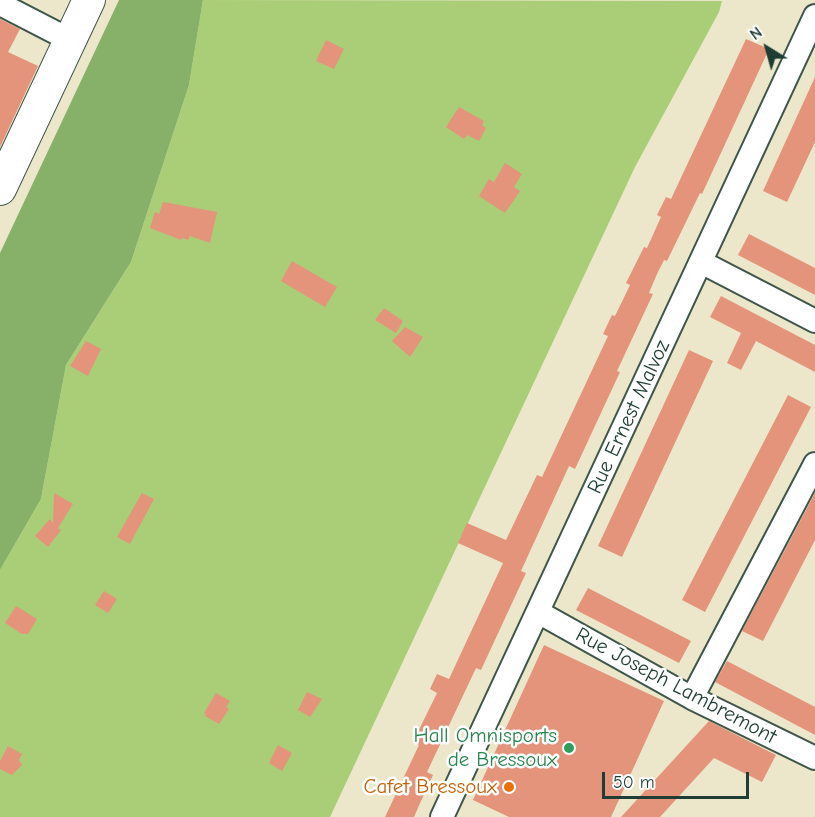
<!DOCTYPE html>
<html>
<head>
<meta charset="utf-8">
<style>
	body { margin:0 }
	#map { position:relative; width:815px; height:817px; overflow:hidden; background:#ece7ca; font-family:"Comic Neue",sans-serif }
	canvas { display:block }
	.north { position:absolute; left:737px; top:18px; width:60px; height:60px; -webkit-text-stroke:4px #fff; paint-order:stroke; rotate:323deg; font-size:16px; font-weight:700; line-height:24px; text-align:center; color:#1f3d34 }
	.north::after { content:''; display:block; margin:auto; width:21px; height:27px; background:#1f3d34; clip-path:polygon(50% 0,100% 100%,50% 72%,0 100%) }
	.scale { position:absolute; left:602px; top:772px; width:147px; height:27px; box-sizing:border-box; border:3px solid #1f3d34; border-top:0; padding-left:8px; font-size:18px; line-height:21px; white-space:nowrap; color:#1f3d34; -webkit-text-stroke:4px #fff; paint-order:stroke }
</style>
</head>
<body>
<div id="map">
<canvas width="815" height="817"></canvas>
<div class="north">N</div>
<div class="scale">50 m</div>
</div>
<script>
const ctx = document.querySelector('canvas').getContext('2d');
ctx.lineJoin = 'round';
function fillPath(path, color) {
  ctx.fillStyle = color;
  ctx.fill(path, 'evenodd');
}
function shape(rows) {
  const path = new Path2D();
  for (const r of rows) {
    path.moveTo(r[0], r[1]);
    for (let i = 2; i < r.length; i += 2) path.lineTo(r[i], r[i + 1]);
  }
  return path;
}
function stroke(path, color, width, dash) {
  ctx.strokeStyle = color;
  ctx.lineWidth = width;
  ctx.lineCap = dash ? 'butt' : 'round';
  ctx.setLineDash(dash || []);
  ctx.stroke(path);
}
function drawText(font, color, halo, rows, align = 'center') {
  ctx.font = font + ' "Comic Neue",sans-serif';
  ctx.lineWidth = 5;
  ctx.setLineDash([]);
  ctx.textBaseline = 'middle';
  ctx.strokeStyle = halo;
  ctx.fillStyle = color;
  for (const [text, x, y, turn = 0] of rows) {
    ctx.save();
    ctx.translate(x, y);
    ctx.rotate((+turn || 0) * Math.PI / 180);
    ctx.textAlign = isNaN(turn) ? turn : align;
    if (halo) ctx.strokeText(text, 0, 0);
    ctx.fillText(text, 0, 0);
    ctx.restore();
  }
}
const green = shape([
	[203,0,722,1,719,12,635,167,330,817,0,817,0,570,41,499,66,365,131,262,189,85]
]);
const forest = shape([
	[119,0,203,0,189,85,131,262,66,365,41,499,0,570,0,253]
]);
const building = shape([
	[0,19,20,29,8,52,38,66,0,147],
	[746,39,769,49,702,194,700,193,667,261,664,260,657,274,649,293,653,294,617,371,620,372,575,469,569,466,521,571,526,573,481,670,476,668,427,772,433,775,421,801,414,817,385,817,419,745,413,742,437,693,430,689,437,674,449,679,503,563,458,543,467,523,506,540,537,475,542,477,608,336,603,334,612,315,615,316,630,285,626,283,644,247,647,248,661,217,657,215,666,197,671,199],
	[326,40,344,49,334,69,316,61],
	[815,77,815,142,787,202,763,191],
	[459,107,484,121,482,125,486,128,479,141,467,135,464,139,446,127],
	[505,163,522,174,514,187,520,191,505,213,479,196,489,179,494,182],
	[163,202,217,212,210,243,190,236,188,240,182,238,181,240,150,228,155,212,159,214],
	[749,234,815,268,815,295,738,255],
	[292,261,337,287,325,307,281,281],
	[721,296,815,345,815,372,756,341,741,370,727,363,741,333,710,317],
	[384,308,403,321,396,333,375,320],
	[405,327,423,337,410,357,392,341],
	[86,341,101,349,88,376,70,366],
	[689,350,713,361,622,557,598,546],
	[788,395,811,407,705,612,682,600],
	[54,493,73,504,58,528,61,530,48,547,35,536,50,519,53,523],
	[142,493,154,499,130,544,117,537],
	[815,493,815,540,763,641,742,631],
	[588,588,691,641,679,663,576,610],
	[104,591,117,599,108,613,95,605],
	[16,606,37,619,28,634,22,634,5,623],
	[544,645,664,701,611,817,509,817,473,800],
	[727,661,815,707,815,735,715,682],
	[307,692,322,699,310,717,298,710],
	[216,693,230,701,226,707,229,709,219,724,205,716,206,714,204,713],
	[709,721,776,755,762,782,714,758,660,817,621,817],
	[278,745,292,753,282,771,269,763],
	[8,746,22,754,19,760,22,765,12,775,0,769,0,761]
]);
const minor = shape([
	[0,4,70,40],
	[701,262,815,321],
	[538,612,692,698,815,758],
	[692,698,815,464],
	[442,817,815,16]
]);
const secondary = shape([
	[0,189,89,0]
]);
const markers = [
	[569,748,6,"#2e9e5b"],
	[509,787,6,"#e8710a"]
];
const streetNames = [
	["Rue Ernest Malvoz",629,417,-65],
	["Rue Joseph Lambremont",676,686,28]
];
const leisureNames = [
	["Hall Omnisports",557,736],
	["de Bressoux",557,760]
];
const foodNames = [
	["Cafet Bressoux",497,787]
];
fillPath(green, '#aace77');
fillPath(forest, '#87b168');
fillPath(building, '#e3947a');
stroke(minor, '#3e564a', 26);
stroke(secondary, '#3e564a', 34);
stroke(minor, '#fff', 22);
stroke(secondary, '#fff', 32);
for (const [x, y, r, color] of markers) {
  const dot = new Path2D();
  dot.arc(x, y, r, 0, 2 * Math.PI);
  ctx.fillStyle = color;
  ctx.fill(dot);
  stroke(dot, '#fff', 2);
}
drawText('21px', '#1f3d34', '#fff', streetNames);
drawText('21px', '#27864d', '#fff', leisureNames, 'right');
drawText('21px', '#c56008', '#fff', foodNames, 'right');
</script>
</body>
</html>
